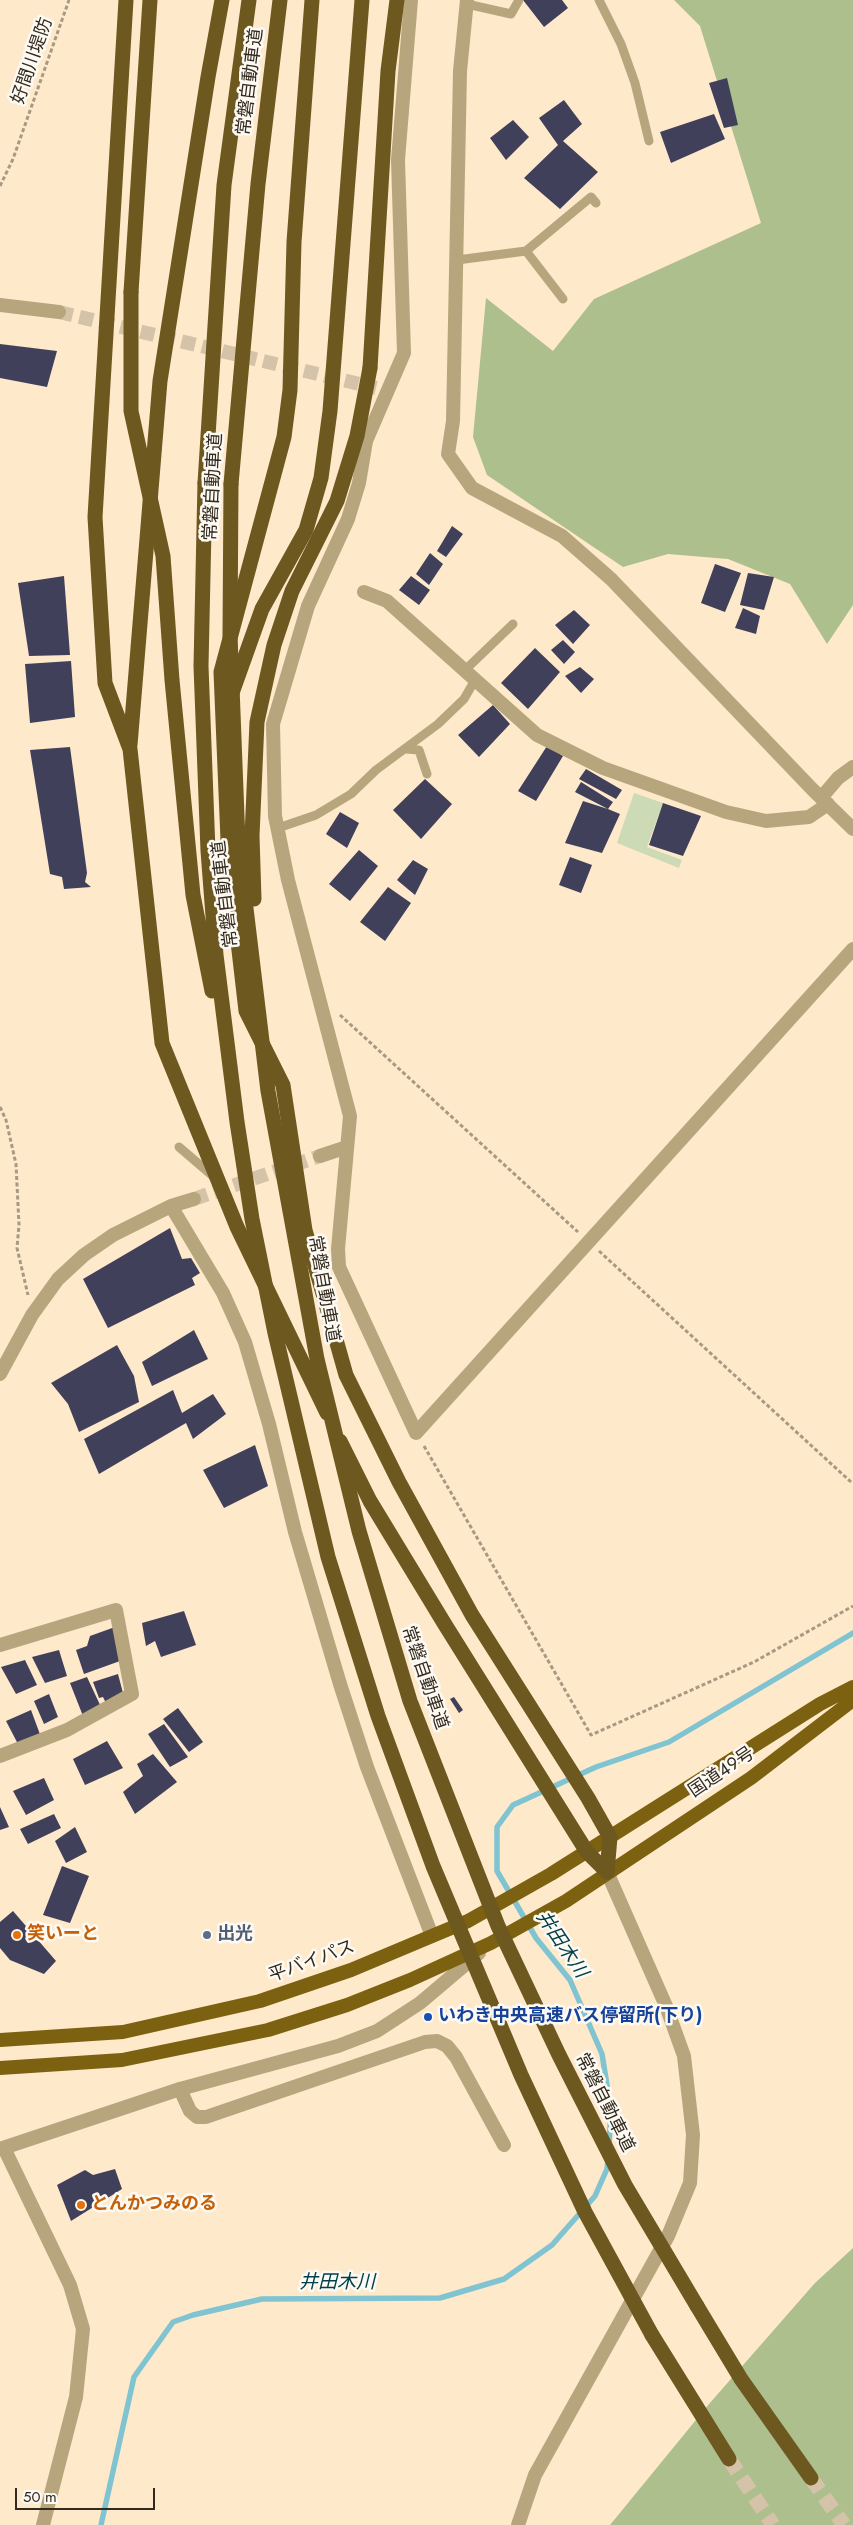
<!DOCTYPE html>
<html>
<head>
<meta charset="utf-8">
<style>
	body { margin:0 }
	#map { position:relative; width:853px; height:2525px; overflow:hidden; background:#fee9cb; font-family:Jost,sans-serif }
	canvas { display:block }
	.scale { position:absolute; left:15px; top:2488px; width:140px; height:22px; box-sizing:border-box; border:2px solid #322a1f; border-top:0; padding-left:6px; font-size:15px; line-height:18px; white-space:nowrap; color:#322a1f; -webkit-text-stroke:4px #fdf9f3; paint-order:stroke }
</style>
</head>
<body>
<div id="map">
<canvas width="853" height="2525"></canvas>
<div class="scale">50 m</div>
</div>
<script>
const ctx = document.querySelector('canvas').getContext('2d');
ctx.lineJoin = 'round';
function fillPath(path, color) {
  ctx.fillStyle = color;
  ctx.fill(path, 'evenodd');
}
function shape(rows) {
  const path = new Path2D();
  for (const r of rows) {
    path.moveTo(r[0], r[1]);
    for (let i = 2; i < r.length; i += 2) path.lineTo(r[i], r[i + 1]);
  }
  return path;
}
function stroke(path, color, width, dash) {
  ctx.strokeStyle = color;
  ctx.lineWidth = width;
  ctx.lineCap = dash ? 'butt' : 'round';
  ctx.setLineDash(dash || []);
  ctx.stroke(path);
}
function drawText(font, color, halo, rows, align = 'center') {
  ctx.font = font + ' Jost,"Noto Sans JP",sans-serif';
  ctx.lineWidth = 5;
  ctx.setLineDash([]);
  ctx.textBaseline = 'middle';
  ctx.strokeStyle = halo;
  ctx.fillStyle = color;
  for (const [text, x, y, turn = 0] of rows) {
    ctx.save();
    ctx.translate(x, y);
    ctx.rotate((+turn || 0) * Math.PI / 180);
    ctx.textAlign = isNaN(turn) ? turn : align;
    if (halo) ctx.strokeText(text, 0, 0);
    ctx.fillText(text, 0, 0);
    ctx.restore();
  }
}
const green = shape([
	[634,793,663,803,647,847,682,860,679,868,617,843]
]);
const forest = shape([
	[674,0,853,0,853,605,827,644,790,584,728,559,668,554,623,567,487,475,473,437,486,298,553,351,594,299,761,223,700,26],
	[853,2248,853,2525,610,2525,709,2404,815,2283]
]);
const stream = shape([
	[609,2145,611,2110,602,2054,570,1980,536,1938,497,1871,497,1827,513,1805,596,1767,669,1742,853,1633],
	[101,2525,134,2377,173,2322,193,2315,262,2299,440,2298,504,2279,552,2245,595,2196,607,2169,608,2159]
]);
const building = shape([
	[523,0,562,0,568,8,544,27],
	[727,78,738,125,724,128,709,83],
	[564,100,582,124,563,141,598,172,560,209,524,178,558,145,539,118],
	[714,114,725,139,671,163,660,132],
	[513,120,529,137,506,160,490,138],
	[0,344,57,351,47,387,0,378],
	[452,526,463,534,446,557,437,551],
	[430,553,443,564,429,585,416,574],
	[715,564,741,573,725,612,701,603],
	[748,573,774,577,764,610,740,605],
	[64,576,70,655,29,656,18,583],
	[411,576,430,590,419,605,399,590],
	[743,608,760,616,756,634,735,628],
	[574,610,590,625,573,644,555,625],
	[563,640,575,652,564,664,551,650],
	[535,648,560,672,528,709,501,683],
	[71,661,75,717,30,723,25,664],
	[580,667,594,679,581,693,565,676],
	[493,705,510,724,479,757,458,735],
	[547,746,563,756,536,801,518,791],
	[70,747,87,873,85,882,91,887,64,889,62,877,50,874,30,750],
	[586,769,622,790,616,799,579,779],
	[425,779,452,804,421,839,393,810],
	[581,782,613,802,608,809,620,814,602,853,565,843,583,801,608,809,575,792],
	[663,803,701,816,683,856,649,845],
	[340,812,359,823,347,848,326,834],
	[359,850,378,866,350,901,329,884],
	[570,857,592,865,581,893,559,885],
	[413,860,428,869,415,895,397,880],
	[388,887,411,903,385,941,360,922],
	[170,1228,182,1259,191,1258,200,1273,192,1278,195,1285,108,1328,83,1279],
	[194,1330,208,1359,152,1386,142,1362],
	[117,1345,134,1376,139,1402,79,1432,68,1404,51,1383],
	[173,1390,182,1413,213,1394,226,1414,193,1439,186,1423,99,1474,84,1439],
	[255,1445,268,1486,224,1508,203,1470],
	[184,1611,196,1645,161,1657,155,1641,146,1646,142,1623],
	[115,1627,120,1661,84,1674,76,1650,87,1646,90,1636],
	[59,1650,67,1676,45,1683,32,1657],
	[25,1660,37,1685,16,1694,1,1667],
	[118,1674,123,1693,106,1703,103,1697,99,1698,93,1682],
	[87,1677,101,1707,83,1716,70,1683],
	[49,1694,58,1717,44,1724,34,1701],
	[454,1697,463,1710,459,1713,450,1699],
	[178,1708,203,1742,189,1752,163,1719],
	[31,1710,41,1737,18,1744,6,1721],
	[164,1724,188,1757,170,1767,148,1734],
	[107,1741,123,1768,85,1785,73,1759],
	[153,1754,177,1782,135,1814,123,1792,143,1776,137,1764],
	[44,1778,54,1800,26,1815,13,1791],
	[0,1807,9,1827,0,1830],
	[54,1814,61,1828,28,1844,20,1829],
	[75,1827,87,1852,66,1863,55,1841],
	[62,1866,89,1876,70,1923,43,1915],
	[13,1911,56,1961,44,1974,10,1960,0,1948,0,1922],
	[115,2169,122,2189,71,2221,57,2185,85,2170,93,2175]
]);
const minorTunnel = shape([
	[59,312,376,388],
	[194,1199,320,1156]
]);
const motorwayTunnel = shape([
	[729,2459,773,2525],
	[811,2478,844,2525]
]);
const path = shape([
	[0,186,13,159,69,0],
	[340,1015,578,1232],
	[0,1107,6,1120,16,1164,19,1225,17,1248,28,1295],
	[599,1251,851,1482],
	[424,1446,591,1735,754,1662,853,1606]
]);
const service = shape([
	[599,0,621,44,635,83,649,141],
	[467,4,511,14,519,0],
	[526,251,591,197,596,203],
	[457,260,526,251,563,299],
	[464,671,513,624],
	[406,749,419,750,427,774],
	[278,828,316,815,351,794,376,770,438,724,464,699,475,680],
	[179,1147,214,1177]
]);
const minor = shape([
	[411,0,398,160,404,353,366,441,359,483,348,519,308,606,273,724,275,816,288,880,350,1116,338,1249,339,1267,416,1433,853,949],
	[467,0,460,71,453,421,448,454,472,488,562,536,611,579,813,790,853,829],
	[0,305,59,312],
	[364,592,387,601,537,735,603,768,726,812,766,821,809,817,828,804],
	[821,798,838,778,853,767],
	[320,1156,347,1147],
	[171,1206,194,1199],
	[0,1374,32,1315,58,1279,84,1255,113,1235,171,1206,223,1293,245,1342,269,1424,295,1532,340,1684,367,1767,432,1936],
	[0,1645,116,1610,132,1694,67,1730,0,1756],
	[479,1953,420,2003,377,2031,338,2046,180,2089,190,2111,197,2117,206,2117,425,2042,437,2041,447,2046,456,2057,504,2145],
	[4,2148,70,2285,83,2329,76,2397,43,2525]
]);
const tertiary = shape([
	[0,2149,180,2089],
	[518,2525,535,2475,668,2236,690,2183,693,2135,684,2056,666,2006,607,1872]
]);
const trunk = shape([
	[0,2040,123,2032,260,2001,351,1970,432,1936,468,1921,551,1874,820,1704,853,1687],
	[0,2068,122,2060,268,2030,347,2005,410,1980,491,1943,566,1901,751,1778,853,1700]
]);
const motorway = shape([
	[126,0,95,517,105,683,130,749,162,1043,237,1227,327,1413],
	[312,0,294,242,290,390,284,437,221,672,229,864,246,1011,283,1085,305,1230,346,1375,399,1482,472,1615,588,1798,610,1837,607,1872],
	[131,292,150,0],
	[370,368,388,71,397,0],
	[205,483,224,185,249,0],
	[231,484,258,184,280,0],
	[232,693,262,609,306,530,321,478,330,411,362,0],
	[130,745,160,381,208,77,222,0],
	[340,1441,370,1501,444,1623,587,1852,607,1872],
	[697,2306,741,2379,811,2478],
	[652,2335,729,2459]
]);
const motorwayBridge = shape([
	[131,292,131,411,163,556,172,680,193,895,212,991],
	[205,483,201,666,208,851,216,955,237,1122,252,1219,275,1333,328,1557,378,1716,433,1866,521,2075,585,2212,652,2335],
	[231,484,230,635,238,842,268,1091,317,1359,359,1531,410,1701,498,1926,559,2055,625,2185,697,2306],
	[254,899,252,836,257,722,274,645,292,591,337,501,357,436,370,368]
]);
const markers = [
	[17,1935,5,"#e8710a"],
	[207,1935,5,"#5c6f8a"],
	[428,2017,5,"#1a4fb4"],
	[81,2205,5,"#e8710a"]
];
const streetNames = [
	["好間川堤防",33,61,-71],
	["常磐自動車道",251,82,-83],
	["常磐自動車道",214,487,-87],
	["常磐自動車道",226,894,-97],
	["常磐自動車道",323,1289,80],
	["常磐自動車道",424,1678,71],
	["国道49号",722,1773,-34],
	["平バイパス",312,1962,-20],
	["常磐自動車道",604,2103,63]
];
const foodNames = [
	["笑いーと",27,1935],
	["とんかつみのる",91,2205]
];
const serviceNames = [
	["出光",217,1935]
];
const transitNames = [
	["いわき中央高速バス停留所(下り)",438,2017]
];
const waterNames = [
	["井田木川",561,1945,56],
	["井田木川",337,2283]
];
fillPath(green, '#ccdab6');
fillPath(forest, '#adbf8d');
stroke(stream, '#80c4d1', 5.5);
fillPath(building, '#41405b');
stroke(minorTunnel, '#d5c3a9', 14, [14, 7]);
stroke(motorwayTunnel, '#d5c3a9', 15, [15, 8]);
stroke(path, '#a89983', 3, [4, 2.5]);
stroke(service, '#b7a67d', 9);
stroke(minor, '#b7a67d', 14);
stroke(tertiary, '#b7a67d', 14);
stroke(trunk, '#7c6110', 14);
stroke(motorway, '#6d5820', 15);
stroke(motorwayBridge, '#6d5820', 15);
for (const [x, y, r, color] of markers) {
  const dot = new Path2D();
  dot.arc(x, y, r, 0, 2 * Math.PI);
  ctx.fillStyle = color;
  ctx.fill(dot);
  stroke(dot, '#fdf9f3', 2);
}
drawText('18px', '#322a1f', '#fdf9f3', streetNames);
drawText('bold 18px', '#c56008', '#fdf9f3', foodNames, 'left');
drawText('bold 18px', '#4e5e75', '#fdf9f3', serviceNames, 'left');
drawText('bold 18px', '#164399', '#fdf9f3', transitNames, 'left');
drawText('italic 19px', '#00414a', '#fdf9f3', waterNames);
</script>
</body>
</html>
